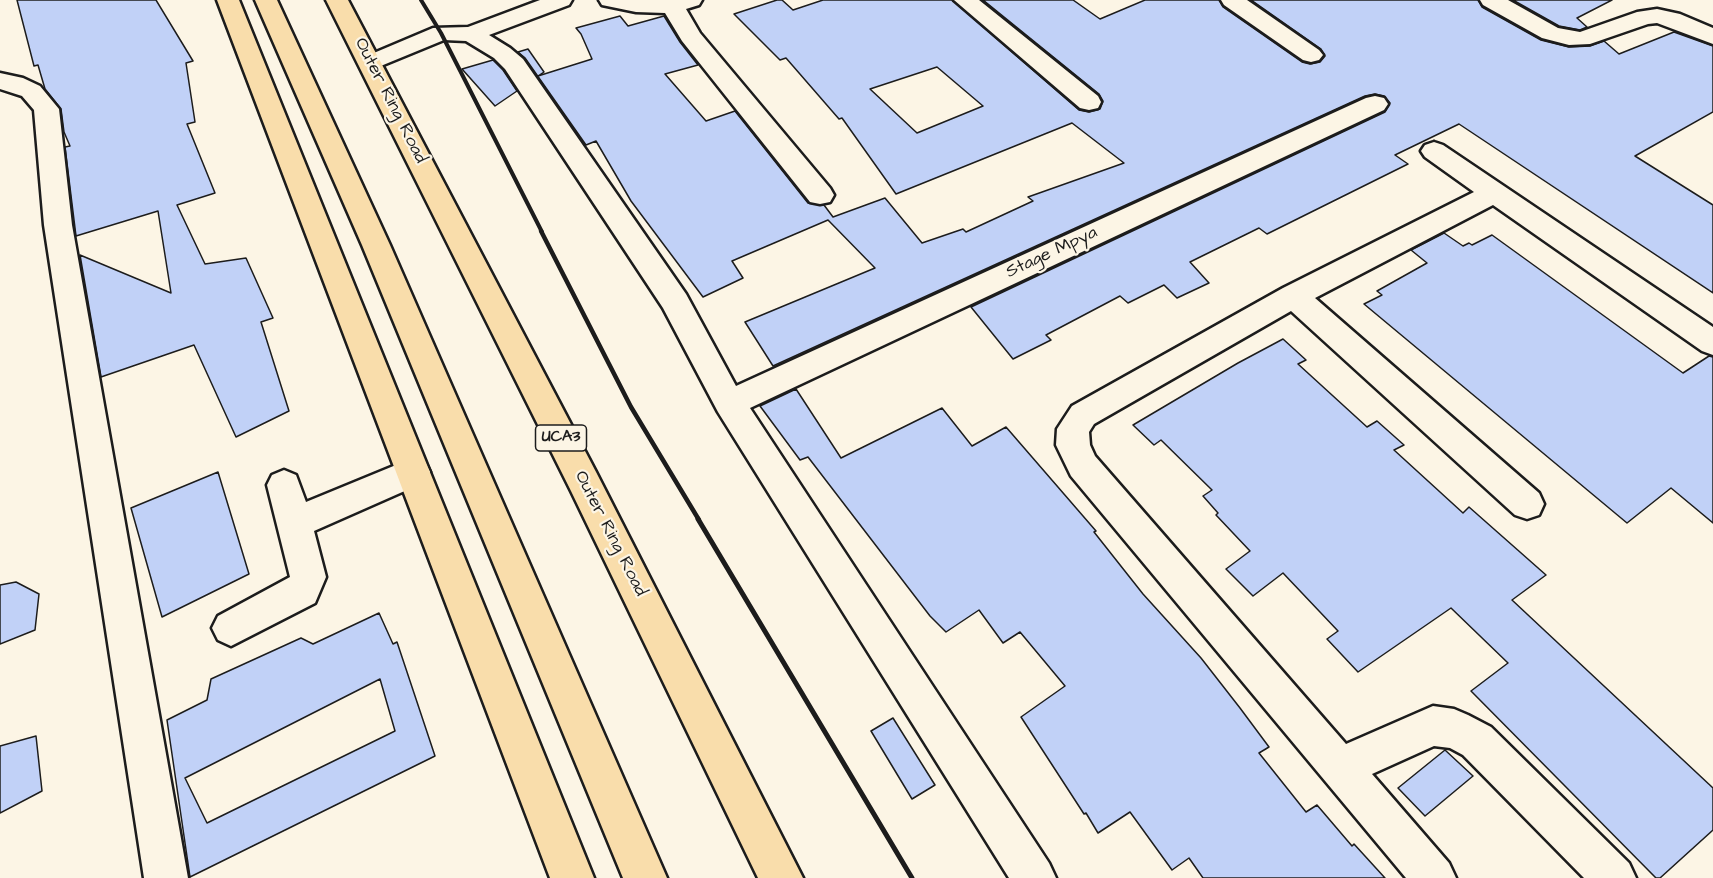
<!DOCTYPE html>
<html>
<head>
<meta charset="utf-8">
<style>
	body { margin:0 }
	canvas { display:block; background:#fcf5e5 }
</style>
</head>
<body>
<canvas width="1713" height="878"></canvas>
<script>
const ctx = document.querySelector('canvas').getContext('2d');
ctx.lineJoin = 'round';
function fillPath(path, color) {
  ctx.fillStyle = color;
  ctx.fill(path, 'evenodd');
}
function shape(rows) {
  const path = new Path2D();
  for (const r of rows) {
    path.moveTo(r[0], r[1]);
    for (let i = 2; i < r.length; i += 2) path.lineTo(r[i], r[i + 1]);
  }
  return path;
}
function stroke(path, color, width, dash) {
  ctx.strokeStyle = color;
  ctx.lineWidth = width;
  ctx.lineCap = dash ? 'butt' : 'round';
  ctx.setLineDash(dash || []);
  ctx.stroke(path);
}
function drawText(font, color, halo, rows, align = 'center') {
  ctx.font = font + ' "Architects Daughter",sans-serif';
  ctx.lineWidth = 4.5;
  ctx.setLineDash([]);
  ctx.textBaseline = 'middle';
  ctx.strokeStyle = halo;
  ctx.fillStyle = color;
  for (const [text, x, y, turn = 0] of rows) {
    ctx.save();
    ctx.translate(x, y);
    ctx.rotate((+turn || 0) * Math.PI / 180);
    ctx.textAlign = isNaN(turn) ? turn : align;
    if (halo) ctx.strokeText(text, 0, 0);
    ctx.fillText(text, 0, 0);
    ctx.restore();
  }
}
const building = shape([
	[17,0,156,0,193,61,186,63,195,122,187,124,215,193,177,205,205,264,246,258,273,318,261,322,289,411,236,437,194,345,101,377,80,255,171,293,158,211,76,236,65,147,70,146,64,132,61,109,45,89,38,65,34,66,17,0],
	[777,0,782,0,793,10,823,0,952,0,1079,110,1089,112,1100,109,1103,101,1099,94,983,0,1073,0,1100,19,1145,0,1219,0,1223,7,1302,62,1310,64,1320,62,1325,56,1321,49,1251,0,1478,0,1482,7,1541,40,1569,47,1590,46,1604,41,1619,54,1674,32,1713,46,1713,112,1635,156,1713,205,1713,293,1459,124,1395,155,1408,164,1267,234,1259,228,1190,262,1209,283,1177,298,1164,285,1128,303,1120,296,1046,335,1051,340,1013,359,971,307,1385,112,1390,103,1384,96,1375,94,1365,96,773,366,745,322,875,268,828,220,732,261,743,278,703,297,631,201,596,141,586,145,525,58,518,52,528,49,544,72,538,76,592,59,581,34,576,28,620,16,628,26,664,16,680,42,698,65,665,74,706,121,735,111,808,203,824,205,833,217,885,198,922,243,963,229,966,232,1033,201,1028,197,1124,163,1072,123,896,194,842,118,839,119,786,58,780,60,734,14,777,0],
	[937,67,983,106,917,133,870,89,937,67],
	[1513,0,1612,0,1577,18,1587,27,1580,30,1559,26,1513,0],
	[493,60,503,70,517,91,495,106,462,69,493,60],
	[1444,233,1463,246,1469,243,1472,245,1492,235,1683,373,1709,356,1713,357,1713,523,1671,488,1627,523,1364,304,1382,295,1377,291,1427,263,1411,250,1444,233],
	[1283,339,1306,360,1298,364,1367,427,1377,421,1404,445,1394,450,1463,513,1469,507,1546,575,1512,600,1713,788,1713,830,1660,878,1656,878,1471,691,1508,663,1451,608,1358,672,1327,639,1338,631,1283,573,1253,596,1226,569,1250,551,1216,515,1218,513,1203,496,1212,490,1161,440,1154,445,1133,425,1238,363,1283,339],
	[796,389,841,458,942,408,972,446,1006,427,1096,531,1094,532,1143,594,1201,658,1240,708,1269,747,1259,753,1306,812,1317,805,1352,846,1354,844,1385,878,1203,878,1189,858,1172,870,1130,812,1098,833,1086,813,1084,814,1021,717,1065,686,1020,632,1003,643,979,610,946,632,930,616,808,457,800,460,760,406,796,389],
	[218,472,249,574,162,617,131,508,218,472],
	[16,582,39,594,35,630,0,644,0,585,16,582],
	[379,613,393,644,397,642,435,756,190,877,167,720,207,700,211,679,301,638,313,644,379,613],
	[380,679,395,731,207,823,185,778,380,679],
	[893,718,935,785,912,799,871,731,893,718],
	[36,736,42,791,0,813,0,746,36,736],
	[1445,750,1473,776,1425,816,1398,788,1445,750]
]);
const minor = shape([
	[540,0,572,0,569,5,489,35,510,48,523,59,686,294,736,386,1366,98,1375,96,1384,98,1388,104,1384,110,750,408,1049,863,1056,878,1009,878,718,412,663,308,505,69,494,58,466,41,444,40,371,70,362,68,359,63,362,58,433,28,468,27,540,0],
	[599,0,702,0,699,5,686,9,700,33,830,188,834,195,830,202,820,204,810,202,682,41,665,13,636,12,602,5,599,0],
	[954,0,979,0,1098,96,1101,102,1098,108,1089,110,1080,108,954,0],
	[1221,0,1247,0,1319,50,1323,55,1319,60,1311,62,1303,60,1224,5,1221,0],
	[1480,0,1508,0,1558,28,1580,32,1637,12,1657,9,1680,14,1713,28,1713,44,1657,23,1648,24,1590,44,1569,45,1542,38,1483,5,1480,0],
	[0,73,23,78,40,86,59,109,72,225,188,878,144,878,44,225,34,110,22,96,0,89,0,73],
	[1434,142,1443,145,1713,327,1713,355,1702,351,1493,205,1315,298,1539,493,1544,504,1539,515,1527,519,1515,515,1291,311,1094,424,1089,432,1090,445,1095,456,1346,744,1433,706,1454,709,1468,715,1491,727,1629,863,1636,878,1584,878,1463,755,1450,748,1434,746,1372,774,1449,863,1456,878,1406,878,1071,476,1056,445,1057,429,1072,406,1283,288,1474,192,1425,157,1421,151,1425,145,1434,142],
	[413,458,425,462,430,472,425,482,314,531,326,577,315,603,231,646,218,640,212,628,218,616,290,577,267,485,272,475,284,470,296,475,306,502,413,458]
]);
const major = shape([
	[217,0,239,0,594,878,550,878,217,0],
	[255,0,277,0,390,245,667,878,623,878,362,245,255,0],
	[326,0,348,0,596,472,803,878,758,878,571,491,326,0]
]);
const railFar2 = shape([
	[421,0,441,33,542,232]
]);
const railFar1 = shape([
	[541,231,631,407,699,520]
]);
const rail = shape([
	[698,519,912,878]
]);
const shields = [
	[561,438,51]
];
const shieldNames = [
	["UCA3",561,438]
];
const streetNames = [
	["Outer Ring Road",390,101,63],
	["Stage Mpya",1052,253,-25],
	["Outer Ring Road",610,534,63]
];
fillPath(building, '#c1d1f7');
stroke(building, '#1c1c1c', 1.5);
stroke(minor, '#1c1c1c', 5);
stroke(major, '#1c1c1c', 5);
fillPath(minor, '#fcf5e5');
fillPath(major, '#f9ddab');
stroke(railFar2, '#1c1c1c', 4);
stroke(railFar1, '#1c1c1c', 4.5);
stroke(rail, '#1c1c1c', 5);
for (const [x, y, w] of shields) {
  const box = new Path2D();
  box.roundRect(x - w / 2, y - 13, w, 26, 4.5);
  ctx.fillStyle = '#fcf5e5';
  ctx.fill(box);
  stroke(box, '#1c1c1c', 1.5);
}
drawText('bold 16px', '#1c1c1c', null, shieldNames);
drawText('18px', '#1c1c1c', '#fcf5e5', streetNames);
</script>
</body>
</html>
